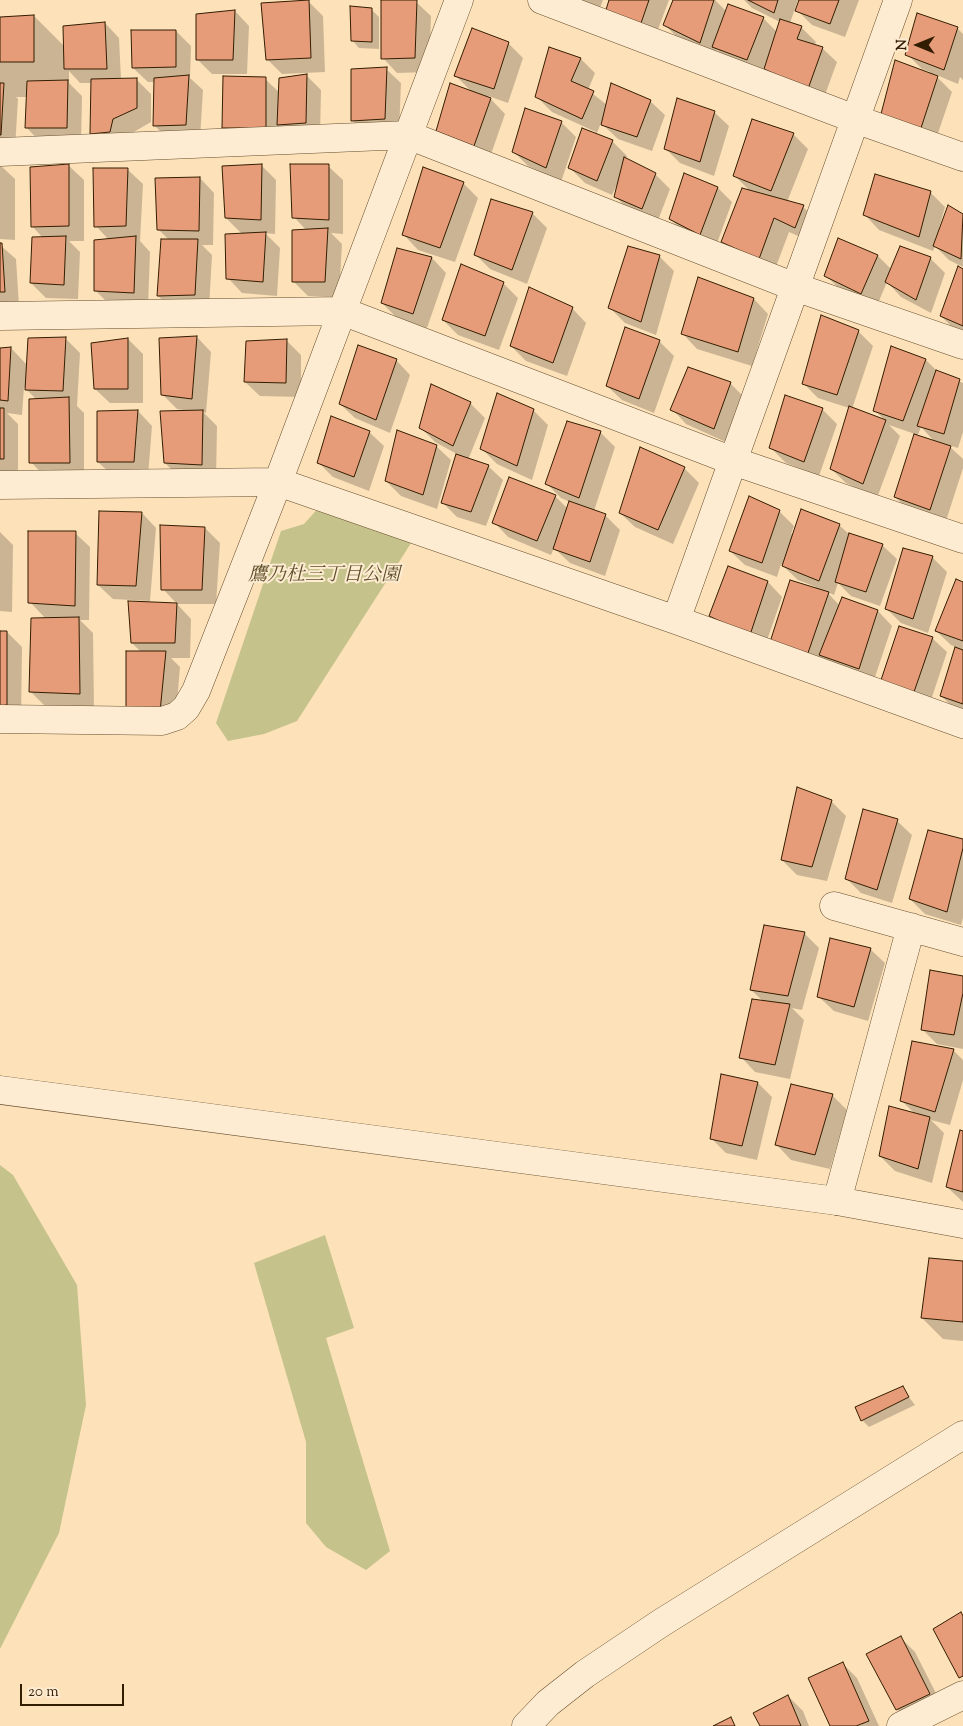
<!DOCTYPE html>
<html>
<head>
<meta charset="utf-8">
<style>
	body { margin:0 }
	#map { position:relative; width:963px; height:1726px; overflow:hidden; background:#fde2b9; font-family:"Sorts Mill Goudy",serif }
	canvas { display:block }
	.north { position:absolute; left:893px; top:20px; width:50px; height:50px; -webkit-text-stroke:4px #feecd2; paint-order:stroke; rotate:270deg; font-size:14px; font-weight:700; line-height:20px; text-align:center; color:#331d00 }
	.north::after { content:''; display:block; margin:auto; width:18px; height:22px; background:#331d00; clip-path:polygon(50% 0,100% 100%,50% 72%,0 100%) }
	.scale { position:absolute; left:20px; top:1684px; width:104px; height:22px; box-sizing:border-box; border:2px solid #331d00; border-top:0; padding-left:6px; font-size:15px; line-height:18px; white-space:nowrap; color:#331d00; -webkit-text-stroke:4px #feecd2; paint-order:stroke }
</style>
</head>
<body>
<div id="map">
<canvas width="963" height="1726"></canvas>
<div class="north">N</div>
<div class="scale">20 m</div>
</div>
<script>
const ctx = document.querySelector('canvas').getContext('2d');
ctx.lineJoin = 'round';
function fillPath(path, color) {
  ctx.fillStyle = color;
  ctx.fill(path, 'evenodd');
}
function shape(rows) {
  const path = new Path2D();
  for (const r of rows) {
    path.moveTo(r[0], r[1]);
    for (let i = 2; i < r.length; i += 2) path.lineTo(r[i], r[i + 1]);
  }
  return path;
}
function stroke(path, color, width, dash) {
  ctx.strokeStyle = color;
  ctx.lineWidth = width;
  ctx.lineCap = dash ? 'butt' : 'round';
  ctx.setLineDash(dash || []);
  ctx.stroke(path);
}
function drawText(font, color, halo, rows, align = 'center') {
  ctx.font = font + ' "Sorts Mill Goudy","Noto Serif JP",serif';
  ctx.lineWidth = 4;
  ctx.setLineDash([]);
  ctx.textBaseline = 'middle';
  ctx.strokeStyle = halo;
  ctx.fillStyle = color;
  for (const [text, x, y, turn = 0] of rows) {
    ctx.save();
    ctx.translate(x, y);
    ctx.rotate((+turn || 0) * Math.PI / 180);
    ctx.textAlign = isNaN(turn) ? turn : align;
    if (halo) ctx.strokeText(text, 0, 0);
    ctx.fillText(text, 0, 0);
    ctx.restore();
  }
}
const green = shape([
	[321,505,413,540,297,721,264,734,228,741,216,723,281,531,304,524],
	[0,1165,13,1175,77,1285,86,1405,59,1533,0,1649],
	[325,1235,354,1328,326,1338,390,1551,366,1570,326,1547,306,1523,306,1442,254,1263]
]);
const shadow = shape([
	[563,0,603,0,598,13],
	[610,0,669,0,654,40],
	[674,0,715,0,727,12,763,18,777,32,780,22,752,8,744,0,798,0,790,23,801,27,816,42,814,46,822,48,837,62,822,103,780,83,764,67,761,74,728,61,717,50,715,56,680,40,665,25],
	[800,0,859,0,845,37,812,25,797,10],
	[309,2,323,16,325,72,282,74,267,59],
	[416,2,431,16,429,72,397,73,383,58],
	[372,10,379,17,379,49,359,48,352,40],
	[235,11,249,26,247,74,212,74,197,59],
	[34,16,65,47,105,23,119,38,121,79,136,79,151,94,151,122,106,148,91,133,92,83,80,83,69,71,69,83,82,96,81,143,41,143,27,128,28,97,16,97,18,99,15,149,0,148,0,18],
	[957,28,963,34,963,80,960,77,958,84,934,74,952,92,935,142,897,128,930,72,922,69,907,54],
	[176,31,191,46,190,78,203,90,200,139,169,140,154,125,156,82,148,82,133,68],
	[508,43,523,58,508,103,488,96,505,114,489,160,452,145,437,131,473,93,456,76],
	[581,59,595,73,588,90,607,105,650,101,665,115,652,151,618,139,601,123,596,135,612,141,627,156,626,159,655,174,670,189,657,223,630,211,615,196,619,180,612,195,585,183,570,168,596,132,552,112,537,97],
	[386,69,401,83,399,133,367,135,352,120],
	[306,75,321,90,320,137,293,139,280,126,280,143,238,143,223,128,265,79,280,93],
	[714,112,729,126,714,176,680,163,665,148],
	[561,122,576,137,561,182,528,166,513,151],
	[793,134,808,149,787,202,803,207,818,221,810,241,789,232,774,272,737,257,722,242,750,191,735,176],
	[0,165,15,179,15,240,0,239],
	[69,166,84,180,84,241,69,241,80,252,78,299,46,298,31,283,43,238,32,226],
	[262,166,276,180,275,234,265,233,280,248,277,296,242,293,228,278,242,234,226,218],
	[328,166,343,180,343,234,331,233,342,244,339,297,308,296,293,281,307,231,294,217],
	[128,170,143,184,140,241,150,252,148,307,110,305,95,290,109,240,96,226],
	[685,175,718,188,732,202,715,249,685,233,670,219],
	[200,178,214,193,213,245,202,245,212,255,209,309,173,310,158,296,169,240,158,229],
	[463,183,478,198,455,262,418,250,404,235],
	[930,192,945,207,939,228,941,228,949,207,963,216,963,267,949,260,935,246,933,251,879,230,865,215],
	[532,213,547,228,527,284,490,269,476,255],
	[0,245,16,259,19,306,0,306],
	[397,249,432,258,446,273,427,328,397,318,382,303],
	[659,256,674,271,656,335,625,323,610,308],
	[878,256,892,270,930,258,945,273,931,313,901,297,887,282,876,308,841,290,826,276],
	[963,270,963,333,956,331,941,316],
	[699,279,754,299,768,314,752,366,697,349,683,334],
	[503,283,518,298,499,350,458,335,443,320],
	[572,308,586,323,567,376,526,361,511,346],
	[858,331,873,346,852,409,886,421,874,410,892,348,926,360,938,372,963,383,963,432,958,448,948,445,963,459,963,468,945,524,910,511,895,497,915,434,889,425,900,436,877,498,846,483,831,469,849,408,818,398,803,383],
	[921,427,935,442,917,437],
	[197,337,211,352,206,413,203,412,217,426,216,479,180,478,165,463,183,410,177,409,162,394],
	[65,338,80,353,77,406,84,413,84,478,45,477,31,462,37,400,24,387,22,415,7,413,18,424,18,473,0,474,0,349,11,348,27,365],
	[128,339,143,354,143,403,110,403,95,389],
	[287,341,301,355,301,397,260,396,245,382],
	[659,341,674,356,654,413,622,400,607,386],
	[396,360,410,375,390,433,355,418,340,404],
	[730,383,745,398,728,443,686,424,672,409],
	[470,403,485,418,468,460,488,466,503,480,486,526,457,517,442,502,457,454,435,442,420,427],
	[822,409,837,424,819,476,786,463,771,448],
	[533,410,548,425,532,480,497,464,482,449],
	[138,411,152,426,148,476,113,476,98,462],
	[369,432,384,446,369,491,333,477,319,463],
	[600,432,615,447,594,511,605,515,620,530,605,576,570,563,554,548,551,555,508,537,494,522,555,496,568,509,570,502,561,498,547,484],
	[436,446,451,460,437,509,401,496,386,481],
	[684,468,699,483,673,544,635,527,620,513],
	[779,511,794,526,791,534,839,525,849,534,882,545,897,559,880,606,851,596,838,583,834,595,827,592,840,606,878,611,892,626,873,683,786,656,816,587,798,580,781,564,777,577,745,565,730,551],
	[142,513,156,528,150,601,113,599,98,585],
	[205,528,220,543,216,604,177,604,163,589],
	[0,532,13,545,12,612,0,611],
	[75,533,90,547,89,620,80,620,93,633,94,708,45,706,31,692,46,619,30,602],
	[904,549,933,558,947,572,928,633,901,623,886,608],
	[768,582,782,597,764,649,725,630,711,616],
	[963,583,963,713,956,710,941,696,956,647,951,645,936,631],
	[177,604,191,619,190,658,171,658,180,667,175,726,142,723,141,652,132,643],
	[0,632,7,632,22,647,21,720,0,721],
	[932,638,947,652,929,706,897,695],
	[831,801,846,816,827,881,797,875,782,860],
	[897,821,912,835,892,903,861,893,846,878],
	[963,840,963,918,961,925,925,914,910,899],
	[765,927,805,934,819,948,802,1010,792,1008,804,1020,790,1079,755,1072,741,1057,763,1001,751,990],
	[870,949,885,963,868,1021,834,1011,819,997],
	[963,977,963,1049,937,1044,922,1029],
	[953,1050,963,1060,963,1080,950,1125,931,1120,944,1133,932,1183,895,1171,880,1156,915,1114,902,1101],
	[758,1083,772,1097,757,1160,726,1153,711,1138],
	[832,1095,847,1110,830,1169,791,1160,777,1145],
	[963,1132,963,1202,947,1187],
	[963,1262,963,1341,943,1339,922,1318],
	[902,1388,915,1405,869,1427,862,1420],
	[901,1638,915,1652,944,1709,912,1724,897,1709],
	[843,1664,857,1678,879,1726,831,1726],
	[788,1696,803,1711,809,1726,762,1726]
]);
const building = shape([
	[309,0,311,58,266,60,261,3,309,0],
	[381,0,417,0,415,58,381,59,381,0],
	[609,0,649,0,640,26,605,13,609,0],
	[673,0,714,0,700,43,663,25,673,0],
	[748,0,778,0,774,13,748,0],
	[799,0,839,0,830,24,795,11,799,0],
	[728,4,764,17,747,60,712,47,728,4],
	[350,6,372,8,372,42,351,41,350,6],
	[235,10,233,60,196,60,196,14,235,10],
	[917,13,958,27,944,70,905,55,917,13],
	[34,15,34,62,0,62,0,17,34,15],
	[780,19,802,26,797,39,823,47,808,89,764,69,780,19],
	[105,22,107,69,64,69,63,26,105,22],
	[472,28,509,42,494,89,454,76,472,28],
	[131,30,176,30,176,67,132,68,131,30],
	[549,47,581,58,571,81,594,91,582,119,535,97,549,47],
	[895,60,938,76,921,128,881,114,895,60],
	[387,67,385,119,351,121,351,69,387,67],
	[307,74,306,123,277,125,279,78,307,74],
	[189,75,186,125,153,126,154,78,189,75],
	[223,76,266,77,266,128,222,128,223,76],
	[137,78,137,108,113,119,110,132,90,134,91,79,137,78],
	[68,80,67,128,25,128,27,81,68,80],
	[0,83,4,83,1,135,0,135,0,83],
	[450,83,491,98,474,146,436,131,450,83],
	[611,83,651,100,637,137,601,125,611,83],
	[677,98,715,111,700,162,664,149,677,98],
	[525,108,562,121,546,168,512,152,525,108],
	[752,119,794,133,771,191,733,176,752,119],
	[582,128,613,140,597,181,568,168,582,128],
	[624,157,656,173,642,209,614,197,624,157],
	[69,164,69,226,31,227,30,167,69,164],
	[262,164,261,220,225,218,222,166,262,164],
	[290,164,329,164,329,220,292,218,290,164],
	[423,167,464,182,440,248,402,235,423,167],
	[93,168,128,168,126,226,94,227,93,168],
	[684,173,718,187,700,235,669,219,684,173],
	[875,174,931,191,919,237,863,215,875,174],
	[200,177,199,231,157,230,155,178,200,177],
	[742,188,804,205,795,228,774,218,759,259,721,242,742,188],
	[491,199,533,212,512,270,474,255,491,199],
	[948,205,963,214,961,259,933,246,948,205],
	[328,228,325,282,292,282,292,230,328,228],
	[266,232,263,282,226,279,225,234,266,232],
	[66,236,64,285,30,283,32,237,66,236],
	[136,236,134,293,94,291,94,240,136,236],
	[838,238,878,255,861,294,824,276,838,238],
	[161,239,198,239,195,295,157,296,161,239],
	[0,243,2,243,5,292,0,292,0,243],
	[628,246,660,255,641,322,608,308,628,246],
	[900,246,931,257,916,300,885,282,900,246],
	[397,248,432,257,413,314,381,303,397,248],
	[461,264,504,282,485,336,442,320,461,264],
	[958,266,963,269,963,326,940,316,958,266],
	[698,277,754,298,738,352,681,334,698,277],
	[529,287,573,307,553,363,510,346,529,287],
	[821,315,859,330,837,395,802,384,821,315],
	[625,327,660,340,639,399,606,386,625,327],
	[197,336,192,399,161,395,159,338,197,336],
	[66,337,63,391,25,390,28,338,66,337],
	[128,338,128,389,94,389,91,343,128,338],
	[287,339,286,383,244,382,246,341,287,339],
	[358,345,397,359,376,420,339,404,358,345],
	[891,346,926,359,903,421,873,411,891,346],
	[11,347,8,401,0,400,0,348,11,347],
	[688,367,731,382,714,429,670,410,688,367],
	[936,370,960,379,944,434,917,426,936,370],
	[431,384,471,402,453,446,419,428,431,384],
	[497,393,534,409,517,466,480,449,497,393],
	[785,395,823,408,804,462,769,448,785,395],
	[69,397,70,463,29,463,29,399,69,397],
	[849,406,886,420,863,484,830,469,849,406],
	[0,408,4,408,4,459,0,459,0,408],
	[138,410,134,462,97,462,97,411,138,410],
	[203,410,202,465,164,463,160,411,203,410],
	[331,416,370,431,354,477,317,463,331,416],
	[567,421,601,431,579,498,545,484,567,421],
	[397,430,437,445,423,495,385,481,397,430],
	[914,434,951,446,930,510,894,497,914,434],
	[640,447,685,467,658,530,619,513,640,447],
	[456,454,489,465,471,512,441,503,456,454],
	[509,477,556,495,537,541,492,523,509,477],
	[749,496,780,510,762,563,729,551,749,496],
	[569,501,606,514,590,562,553,549,569,501],
	[801,509,840,524,819,581,782,566,801,509],
	[99,511,142,512,136,586,97,585,99,511],
	[160,525,205,527,202,590,161,590,160,525],
	[28,531,76,531,75,606,28,603,28,531],
	[849,533,883,544,866,592,835,582,849,533],
	[903,548,933,556,913,619,885,609,903,548],
	[728,566,768,581,750,635,709,616,728,566],
	[956,579,963,582,963,641,935,631,956,579],
	[790,580,829,592,808,653,770,642,790,580],
	[842,597,878,610,859,669,819,655,842,597],
	[128,601,177,603,175,643,131,643,128,601],
	[79,617,80,694,29,692,31,618,79,617],
	[899,626,933,637,914,692,881,680,899,626],
	[0,631,7,631,7,705,0,706,0,631],
	[955,647,963,650,963,704,940,696,955,647],
	[126,651,166,651,160,712,126,709,126,651],
	[797,787,832,800,812,867,781,860,797,787],
	[863,809,898,819,877,890,845,879,863,809],
	[928,830,963,839,963,848,947,912,909,899,928,830],
	[764,925,805,932,788,996,750,990,764,925],
	[830,938,871,948,854,1007,817,997,830,938],
	[930,970,963,976,963,993,954,1035,921,1030,930,970],
	[752,999,790,1004,775,1065,739,1058,752,999],
	[912,1041,954,1049,935,1112,900,1101,912,1041],
	[721,1074,758,1082,742,1146,710,1139,721,1074],
	[791,1084,833,1094,815,1155,775,1145,791,1084],
	[889,1106,930,1117,918,1169,879,1156,889,1106],
	[960,1130,963,1131,963,1192,946,1187,960,1130],
	[929,1258,963,1261,963,1322,921,1318,929,1258],
	[903,1386,909,1397,861,1421,855,1407,903,1386],
	[961,1612,963,1616,963,1676,959,1678,933,1629,961,1612],
	[901,1636,930,1694,896,1710,866,1654,901,1636],
	[843,1662,869,1721,856,1726,830,1726,808,1678,843,1662],
	[788,1695,801,1726,760,1726,753,1713,788,1695],
	[731,1717,735,1726,713,1726,731,1717]
]);
const minor = shape([
	[542,0,855,119,963,157],
	[0,152,408,135,795,287,963,345],
	[0,316,342,311,733,461,963,539],
	[0,485,278,482,676,620,963,724],
	[676,620,898,0],
	[0,719,162,721,177,716,186,708,196,691,278,482,459,0],
	[834,906,963,942],
	[837,1201,911,927],
	[901,1726,963,1695]
]);
const tertiary = shape([
	[0,1090,837,1201,963,1224],
	[526,1726,548,1703,585,1674,661,1623,963,1435]
]);
const parkNames = [
	["鷹乃杜三丁目公園",324,577]
];
fillPath(green, '#c5c28b');
fillPath(shadow, '#0003');
fillPath(building, '#e69b79');
stroke(building, '#331d00', 1);
stroke(minor, '#664e2e', 29);
stroke(tertiary, '#664e2e', 29);
stroke(minor, '#feecd2', 28);
stroke(tertiary, '#feecd2', 28);
drawText('italic 19px', '#5f4f2a', '#feecd2', parkNames);
</script>
</body>
</html>
